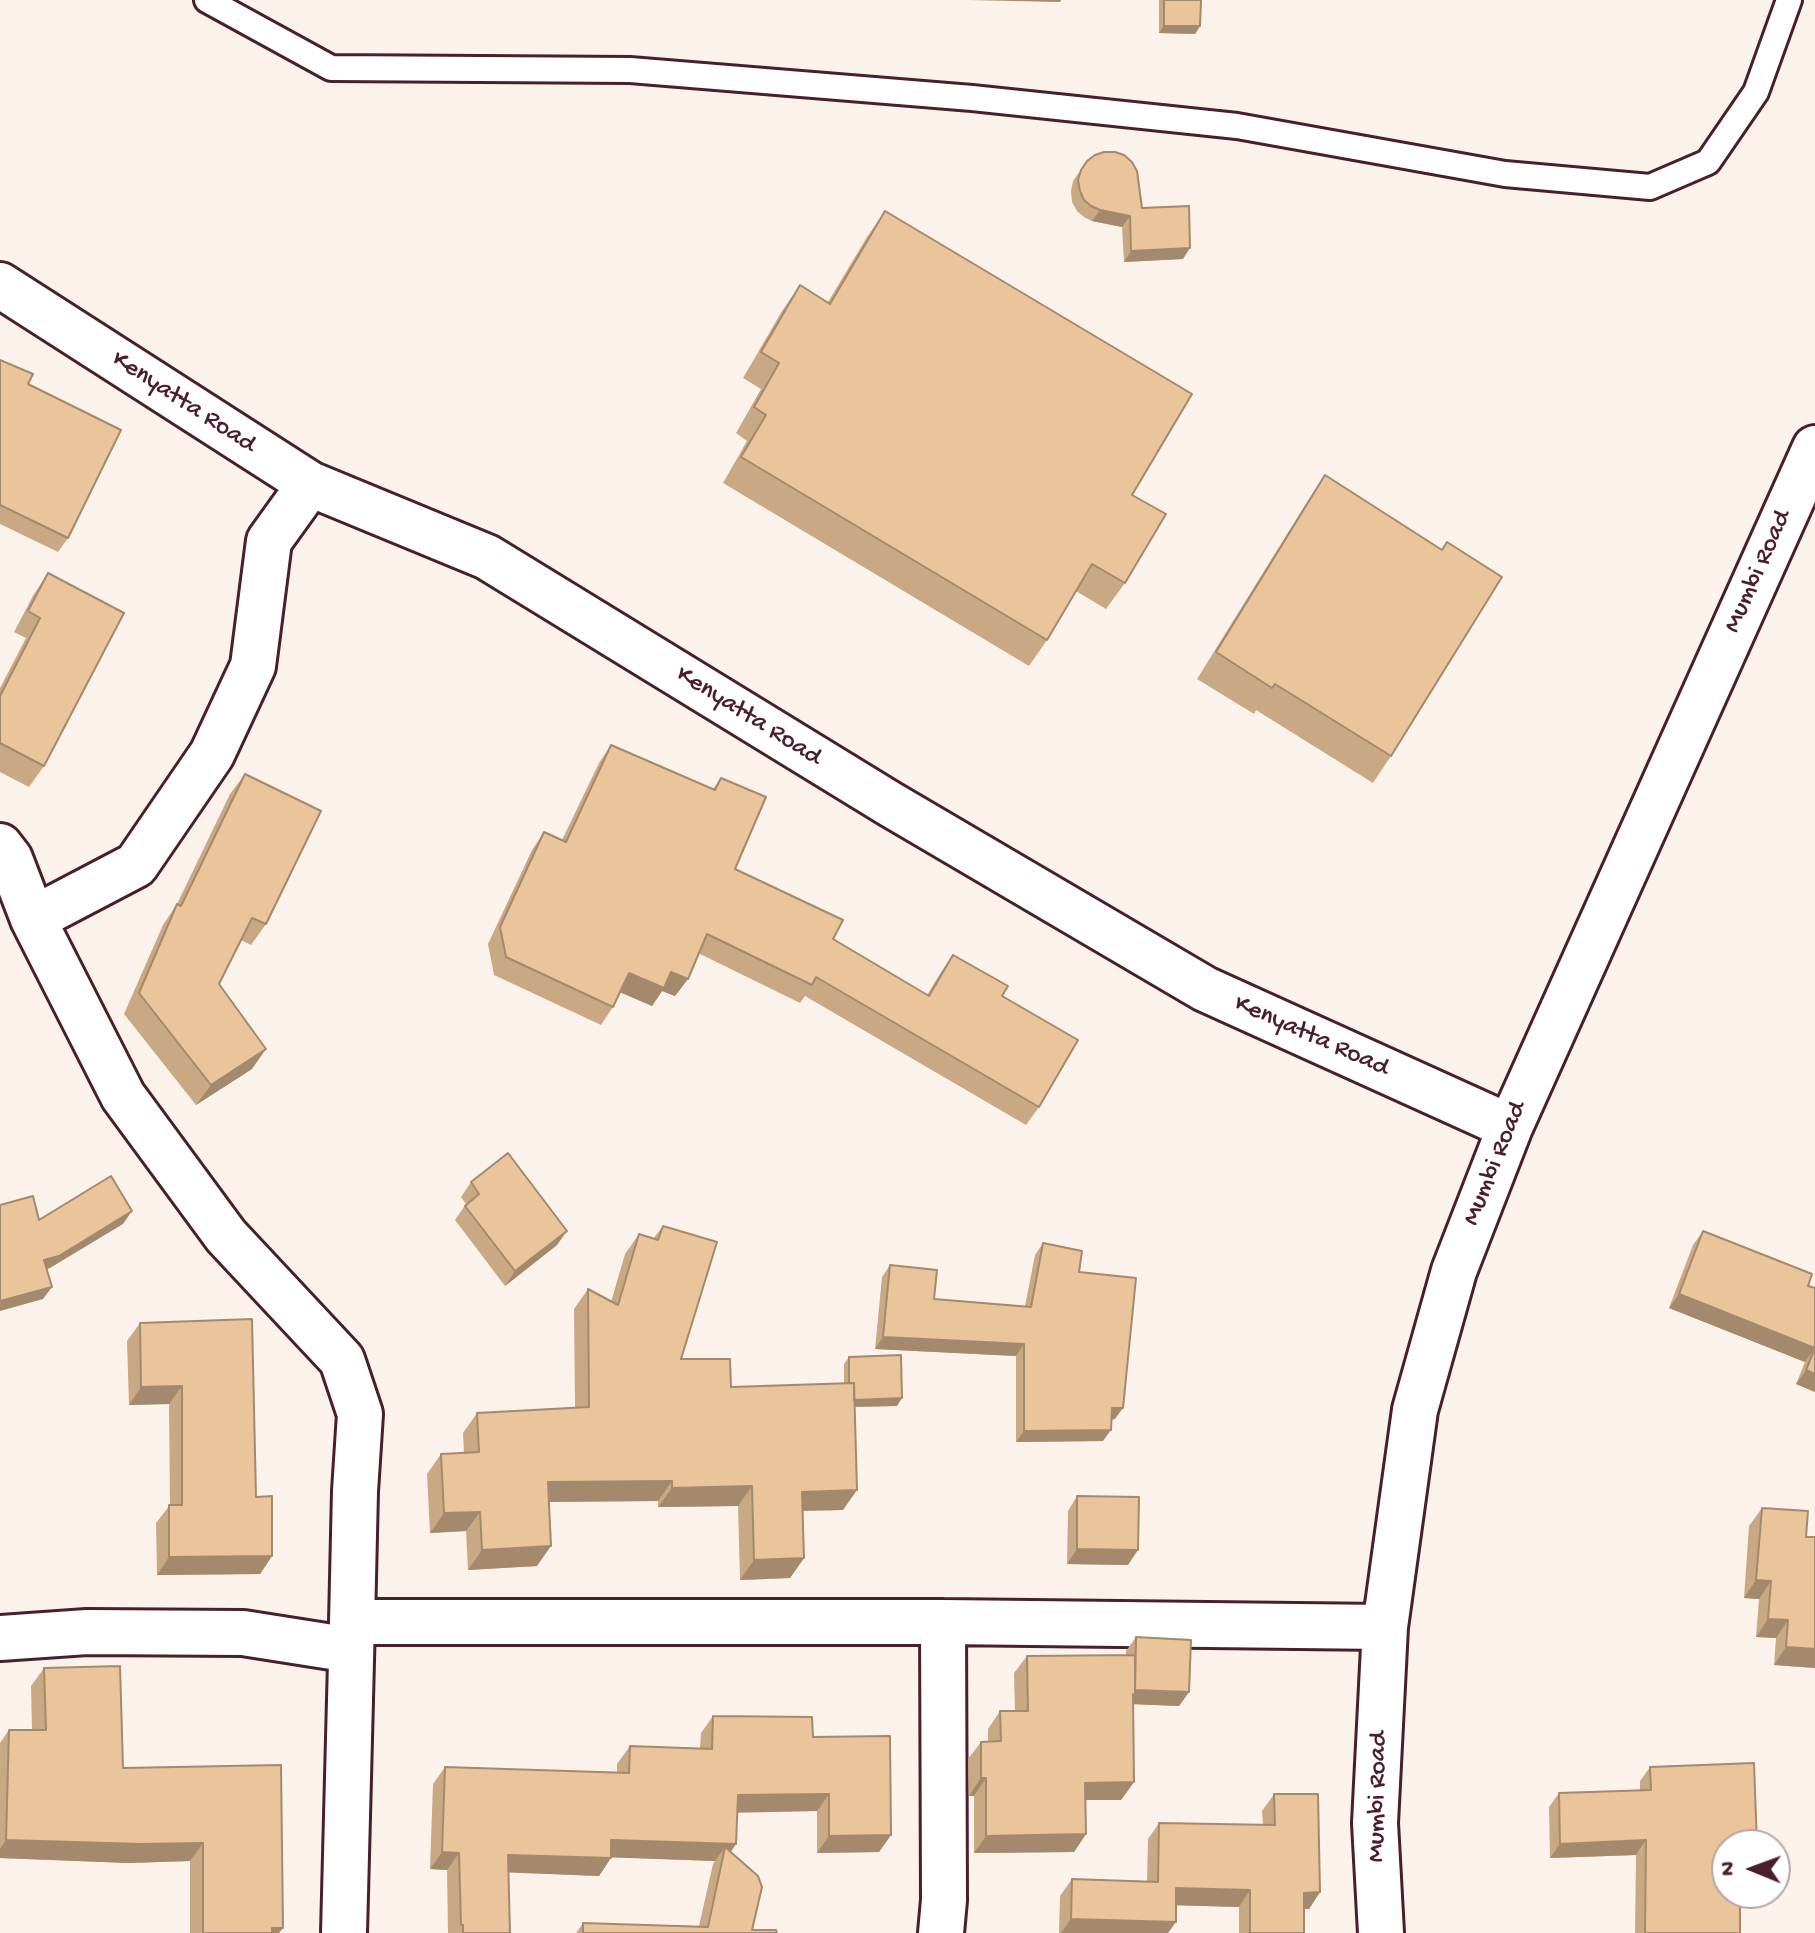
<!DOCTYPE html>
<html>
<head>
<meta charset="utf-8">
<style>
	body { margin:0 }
	#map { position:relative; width:1815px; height:1933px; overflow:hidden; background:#fbf3eb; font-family:"Gochi Hand",sans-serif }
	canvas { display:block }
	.north { position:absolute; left:1711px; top:1829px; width:80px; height:80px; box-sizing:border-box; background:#fff; border:2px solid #b7a5aa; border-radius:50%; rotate:271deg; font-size:22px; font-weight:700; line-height:32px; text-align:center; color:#4a1f2b }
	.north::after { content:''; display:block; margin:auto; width:28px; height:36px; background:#4a1f2b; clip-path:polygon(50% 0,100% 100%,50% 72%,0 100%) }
</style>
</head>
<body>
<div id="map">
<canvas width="1815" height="1933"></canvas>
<div class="north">N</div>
</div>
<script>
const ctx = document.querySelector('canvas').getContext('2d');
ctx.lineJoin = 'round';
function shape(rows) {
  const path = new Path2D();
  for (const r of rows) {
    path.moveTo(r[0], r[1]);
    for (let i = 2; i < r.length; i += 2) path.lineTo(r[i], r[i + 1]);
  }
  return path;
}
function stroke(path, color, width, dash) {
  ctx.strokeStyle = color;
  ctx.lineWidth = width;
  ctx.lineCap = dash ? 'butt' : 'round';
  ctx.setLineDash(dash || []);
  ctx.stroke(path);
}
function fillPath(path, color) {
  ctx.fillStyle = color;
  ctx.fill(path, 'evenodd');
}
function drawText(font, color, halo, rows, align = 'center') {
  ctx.font = font + ' "Gochi Hand",sans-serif';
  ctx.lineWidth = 6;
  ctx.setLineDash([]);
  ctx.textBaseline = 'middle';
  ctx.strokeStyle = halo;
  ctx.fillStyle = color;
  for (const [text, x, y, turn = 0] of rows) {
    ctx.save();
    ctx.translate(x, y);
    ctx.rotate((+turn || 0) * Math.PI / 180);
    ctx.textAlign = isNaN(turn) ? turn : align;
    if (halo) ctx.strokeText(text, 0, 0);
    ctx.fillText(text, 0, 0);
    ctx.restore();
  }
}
const service = shape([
	[207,0,331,68,630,70,972,98,1237,126,1505,174,1650,187,1708,162,1756,92,1789,0]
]);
const minor = shape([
	[0,285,310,484,487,557,890,804,1205,989,1510,1127],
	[0,846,10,859,33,919,123,1096,226,1236,342,1360,360,1414,355,1491,352,1622],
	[33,919,136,865,212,754,253,666,269,541,310,484],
	[0,1638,87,1632,243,1633,351,1650],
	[344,1933,352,1622,943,1622,1385,1627],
	[941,1933,944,1900,943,1622],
	[1381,1933,1375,1823,1385,1627,1415,1410,1454,1271,1510,1127,1815,448]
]);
const wall = shape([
	[1159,0,1201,0,1200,26,1195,34,1159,33],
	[1087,161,1142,208,1183,259,1124,262,1122,227,1092,221,1084,217,1077,211,1072,202,1071,191,1073,181],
	[885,211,1132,495,1125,583,1106,609,1076,591,1047,640,1029,666,723,483,747,441,736,433,761,389,743,378,782,311,800,285,828,302,867,237],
	[0,360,28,384,68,538,58,552,0,524],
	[1325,475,1391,756,1373,783,1256,710,1254,714,1197,679,1307,502],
	[48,573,44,766,29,787,0,772,0,688,26,638,14,632,34,594],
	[611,745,713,789,721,778,735,869,833,939,927,995,941,972,953,955,1002,996,1039,1107,1026,1125,805,996,800,1003,698,953,688,979,675,996,662,991,652,1006,620,992,613,1007,601,1025,494,975,488,944,532,850,544,832,562,840,599,763],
	[245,774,266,924,251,945,241,940,219,984,252,1069,196,1105,124,1014,163,925,177,904,230,794],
	[471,1182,557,1245,505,1286,455,1220,466,1204,461,1197],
	[663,1226,681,1359,731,1387,844,1384,844,1364,849,1357,897,1406,854,1407,843,1510,802,1511,804,1558,790,1578,740,1580,738,1506,658,1507,658,1501,549,1502,537,1566,468,1570,466,1531,430,1533,427,1474,441,1454,464,1453,463,1433,477,1413,575,1408,574,1309,588,1289,611,1302,625,1254,639,1234,653,1239],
	[1703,1231,1815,1288,1815,1392,1796,1384,1805,1362,1669,1308,1693,1245],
	[1043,1243,1079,1272,1115,1419,1111,1420,1103,1441,1016,1442,1016,1356,875,1349,882,1277,890,1265,934,1299,1025,1306,1035,1255],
	[140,1323,256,1497,272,1556,260,1574,157,1575,156,1523,170,1505,169,1404,129,1405,127,1341],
	[1077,1496,1128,1565,1067,1564,1068,1511],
	[1762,1508,1806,1537,1815,1537,1815,1668,1774,1665,1776,1638,1756,1637,1759,1599,1744,1598,1749,1526],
	[1136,1637,1189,1692,1179,1706,1133,1704,1134,1782,1121,1800,1086,1800,1086,1834,1074,1852,974,1853,974,1796,969,1796,968,1759,981,1742,988,1741,988,1729,1000,1711,1015,1711,1014,1673,1027,1656,1126,1655,1126,1651],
	[44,1668,123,1768,281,1765,279,1933,190,1933,190,1861,128,1863,0,1858,0,1743,9,1730,32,1730,31,1686],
	[713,1716,813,1737,891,1835,879,1852,817,1853,817,1811,737,1812,736,1844,731,1852,752,1930,777,1933,576,1933,583,1923,699,1926,713,1864,715,1861,611,1857,599,1876,509,1872,510,1933,448,1933,447,1870,430,1869,433,1784,445,1767,617,1772,617,1764,630,1746,700,1748,701,1733],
	[1650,1767,1727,1845,1740,1933,1635,1933,1636,1855,1550,1858,1549,1807,1559,1793,1640,1790,1640,1781],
	[1274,1794,1320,1892,1309,1909,1304,1909,1304,1933,1239,1933,1239,1907,1176,1905,1168,1933,1059,1933,1060,1896,1072,1879,1147,1881,1148,1839,1159,1823,1263,1825,1262,1811]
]);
const shadedWall = shape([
	[969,0,1061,0,1060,2],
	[1164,26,1200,26,1195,34,1159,33],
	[1100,210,1130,216,1122,227,1092,221],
	[1190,248,1183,259,1124,262,1131,251],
	[671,972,688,979,675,996,662,991,652,1006,617,991,629,973],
	[266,1049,252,1069,196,1105,211,1085],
	[132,1211,123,1224,50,1268,35,1273,44,1260],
	[567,1231,557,1245,505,1286,515,1271],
	[52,1287,43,1299,0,1311,0,1301],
	[1679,1294,1815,1348,1805,1362,1669,1308],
	[883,1337,1024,1344,1016,1356,875,1349],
	[1806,1370,1815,1374,1815,1392,1796,1384],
	[182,1386,169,1404,129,1405,141,1387],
	[902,1398,897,1406,844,1407,850,1400],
	[1112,1408,1123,1408,1115,1419,1103,1420],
	[1111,1430,1103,1441,1016,1442,1024,1431],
	[672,1481,658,1501,534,1502,548,1482],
	[752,1486,738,1506,658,1507,672,1488],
	[857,1490,843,1510,788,1511,802,1492],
	[480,1512,466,1531,430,1533,444,1513],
	[551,1546,537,1566,468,1570,482,1550],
	[1077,1549,1138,1550,1128,1565,1067,1564],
	[272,1556,260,1574,157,1575,169,1557],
	[804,1558,790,1578,740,1580,754,1560],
	[1756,1580,1771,1581,1759,1599,1744,1598],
	[1768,1619,1788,1620,1776,1638,1756,1637],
	[1786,1647,1815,1649,1815,1668,1774,1665],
	[1135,1690,1189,1692,1179,1706,1129,1704],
	[981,1778,986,1778,974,1796,969,1796],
	[1134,1782,1121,1800,1073,1800,1085,1783],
	[829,1794,817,1811,726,1813,738,1795],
	[1086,1834,1074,1852,974,1853,986,1836],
	[891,1835,879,1852,817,1853,829,1836],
	[6,1840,203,1843,190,1861,128,1863,0,1858,0,1849],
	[611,1840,736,1844,724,1861,725,1847,715,1861,599,1857],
	[1646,1840,1636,1855,1550,1858,1560,1844],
	[442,1852,459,1853,447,1870,430,1869],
	[508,1855,611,1858,599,1876,496,1872],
	[1176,1888,1250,1890,1239,1907,1164,1905],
	[1320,1892,1309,1909,1293,1909,1304,1893],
	[1071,1919,1176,1922,1168,1933,1061,1933],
	[272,1928,283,1928,279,1933,269,1933]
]);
const building = shape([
	[1164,0,1201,0,1200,26,1164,26,1164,0],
	[1104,152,1115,152,1124,155,1132,162,1137,171,1142,208,1189,206,1190,248,1131,251,1130,216,1100,210,1091,206,1084,200,1080,191,1078,180,1081,170,1087,161,1095,155,1104,152],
	[885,211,1192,394,1132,495,1166,514,1125,583,1092,564,1047,640,741,457,766,415,754,407,779,363,761,352,800,285,830,304,885,211],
	[0,360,33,374,28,384,121,430,68,538,0,505,0,360],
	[1325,475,1442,550,1447,542,1502,577,1391,756,1275,684,1272,688,1216,652,1325,475],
	[48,573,124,613,44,766,0,743,0,696,40,618,28,611,48,573],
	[611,745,715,790,721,778,766,797,735,869,843,920,833,939,929,996,953,955,1008,986,1002,996,1078,1040,1039,1107,816,977,812,985,707,934,688,979,671,972,664,988,629,973,613,1007,506,957,500,927,544,832,566,842,611,745],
	[245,774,321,811,266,924,252,918,219,984,266,1049,211,1085,139,993,177,904,181,906,245,774],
	[508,1153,567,1231,515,1271,465,1206,479,1194,471,1182,508,1153],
	[111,1176,132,1211,59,1256,44,1260,52,1287,0,1301,0,1205,33,1196,39,1220,111,1176],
	[663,1226,717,1242,681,1359,730,1359,731,1387,854,1383,857,1490,802,1492,804,1558,754,1560,752,1486,672,1488,672,1481,548,1482,551,1546,482,1550,480,1512,444,1513,441,1454,479,1452,477,1413,589,1407,588,1289,618,1305,639,1234,658,1240,663,1226],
	[1703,1231,1812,1274,1808,1286,1815,1288,1815,1374,1806,1370,1815,1348,1679,1294,1703,1231],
	[1043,1243,1082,1251,1079,1272,1136,1278,1123,1408,1112,1408,1111,1430,1024,1431,1024,1344,883,1337,890,1265,937,1270,934,1299,1031,1307,1043,1243],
	[252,1319,256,1497,272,1496,272,1556,169,1557,169,1505,182,1505,182,1386,141,1387,140,1323,252,1319],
	[901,1355,902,1398,854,1400,854,1383,849,1383,849,1357,901,1355],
	[1077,1496,1139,1497,1138,1550,1077,1549,1077,1496],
	[1762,1508,1808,1511,1806,1537,1815,1537,1815,1649,1786,1647,1788,1620,1768,1619,1771,1581,1756,1580,1762,1508],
	[1136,1637,1191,1640,1189,1692,1135,1690,1136,1637],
	[1135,1655,1135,1695,1133,1694,1134,1782,1085,1783,1086,1834,986,1836,986,1778,981,1778,981,1742,1001,1741,1000,1711,1028,1711,1027,1656,1135,1655],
	[120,1666,123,1768,281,1765,283,1928,272,1928,272,1933,203,1933,203,1843,141,1844,6,1840,9,1730,46,1730,44,1668,120,1666],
	[713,1716,812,1717,813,1737,890,1736,891,1835,829,1836,829,1794,738,1795,736,1844,611,1840,611,1858,508,1855,510,1933,463,1933,463,1925,461,1925,459,1853,442,1852,445,1767,629,1773,630,1746,712,1749,713,1716],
	[1754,1763,1757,1845,1727,1845,1727,1893,1740,1893,1740,1933,1645,1933,1646,1840,1560,1844,1559,1793,1651,1790,1650,1767,1754,1763],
	[1274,1794,1318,1794,1320,1892,1304,1893,1304,1933,1250,1933,1250,1890,1176,1888,1176,1922,1071,1919,1072,1879,1158,1882,1159,1823,1275,1825,1274,1794],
	[725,1847,758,1876,762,1887,752,1930,776,1930,777,1933,583,1933,583,1923,708,1927,725,1847]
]);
const streetNames = [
	["Kenyatta Road",183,403,33],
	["Mumbi Road",1759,572,-66],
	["Kenyatta Road",748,717,32],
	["Kenyatta Road",1311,1037,24],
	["Mumbi Road",1496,1164,-68],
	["Mumbi Road",1379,1797,-89]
];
stroke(service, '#4a1f2b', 30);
stroke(minor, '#4a1f2b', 50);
stroke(service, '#fff', 24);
stroke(minor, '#fff', 44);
fillPath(wall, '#c9a984');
fillPath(shadedWall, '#a4896c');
fillPath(building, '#eac49a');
stroke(building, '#a4896c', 2);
drawText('26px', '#4a1f2b', '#fff', streetNames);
</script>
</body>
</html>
